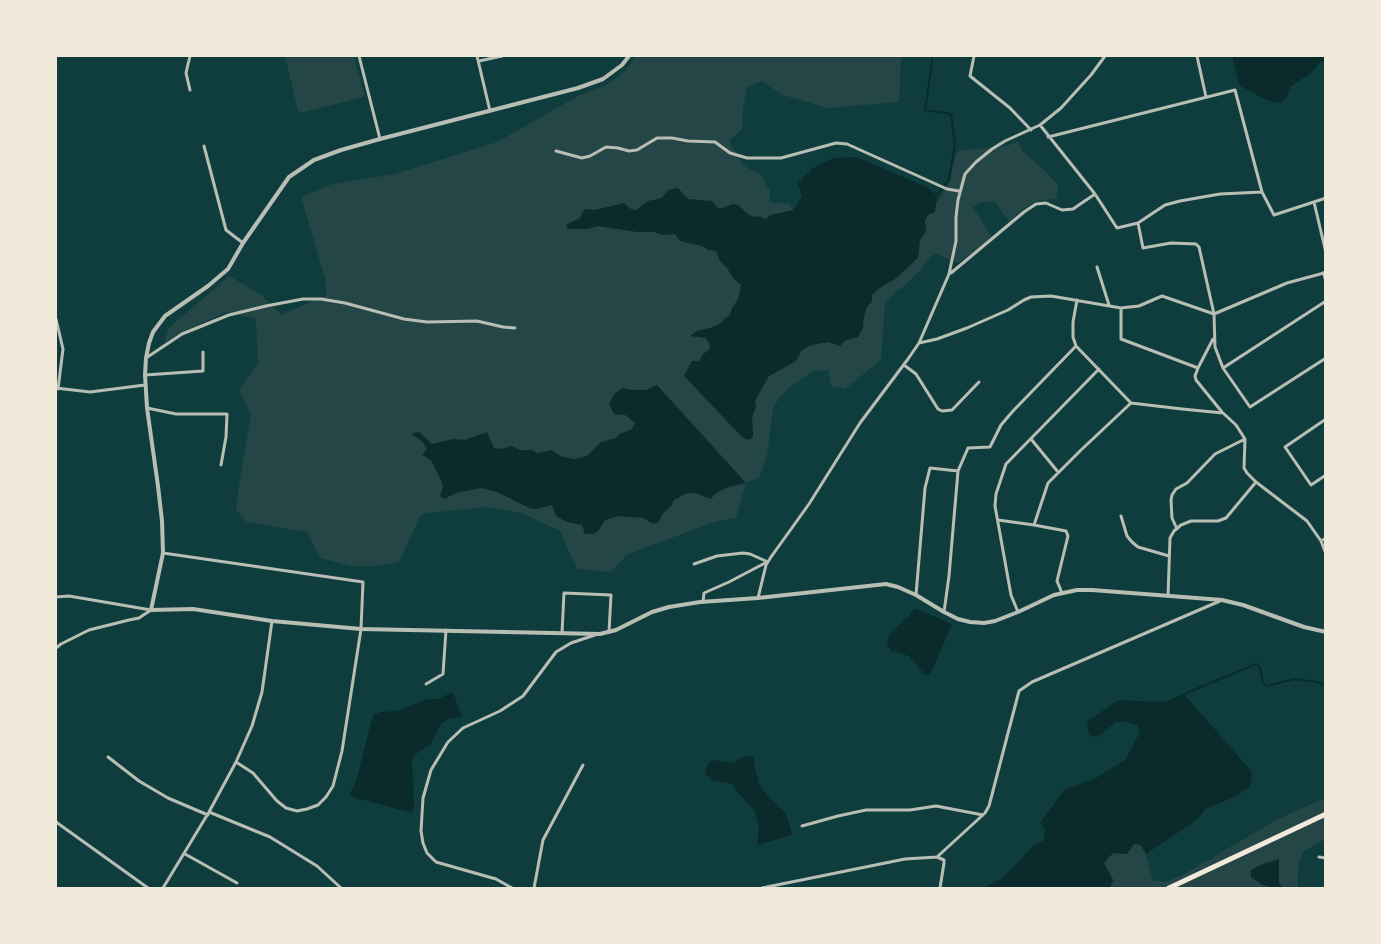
<!DOCTYPE html>
<html>
<head>
<meta charset="utf-8">
<style>
	body { margin:0 }
	#map { position:relative; width:1381px; height:944px; overflow:hidden; background:#0f3d3e; font-family:Helvetica,sans-serif }
	canvas { display:block }
	.frame { position:absolute; inset:0; border:57px solid #f1e9da; pointer-events:none }
</style>
</head>
<body>
<div id="map">
<canvas width="1381" height="944"></canvas>
<div class="frame"></div>
</div>
<script>
const ctx = document.querySelector('canvas').getContext('2d');
ctx.lineJoin = 'round';
function fillPath(path, color) {
  ctx.fillStyle = color;
  ctx.fill(path, 'evenodd');
}
function shape(rows) {
  const path = new Path2D();
  for (const r of rows) {
    path.moveTo(r[0], r[1]);
    for (let i = 2; i < r.length; i += 2) path.lineTo(r[i], r[i + 1]);
  }
  return path;
}
function stroke(path, color, width, dash) {
  ctx.strokeStyle = color;
  ctx.lineWidth = width;
  ctx.lineCap = dash ? 'butt' : 'round';
  ctx.setLineDash(dash || []);
  ctx.stroke(path);
}
const green = shape([
	[285,56,354,56,364,94,363,97,304,112,298,111],
	[636,56,901,56,899,102,828,108,783,95,761,81,747,87,743,108,742,129,729,141,744,166,760,174,770,191,769,202,789,204,793,210,938,202,949,180,957,151,1007,146,1018,141,1022,151,1042,168,1058,185,1056,199,1036,201,1023,209,1009,222,995,202,981,202,973,207,991,236,986,242,958,263,935,253,909,282,896,292,885,303,881,360,845,389,831,386,828,370,813,371,789,388,779,398,773,409,767,455,764,465,759,478,746,483,736,518,717,521,628,554,610,572,577,569,560,531,522,513,486,507,421,514,399,562,377,566,350,566,320,558,307,532,247,522,236,510,238,492,251,414,239,390,258,364,256,319,227,312,181,332,164,343,169,328,229,276,263,296,281,315,327,295,325,278,301,197,332,184,395,174,497,142,580,95,605,86,624,72],
	[1325,798,1325,839,1303,852,1298,867,1298,888,1110,888,1113,880,1104,863,1113,853,1127,854,1134,843,1141,845,1146,854,1153,881,1166,882,1186,873,1278,819]
]);
const water = shape([
	[1232,56,1325,56,1325,62,1320,62,1311,73,1290,87,1286,99,1279,103,1266,100,1239,85],
	[856,157,926,187,937,195,935,212,928,215,925,221,926,232,920,240,918,258,895,279,878,289,872,295,872,302,867,307,864,316,863,328,858,337,846,340,840,346,828,342,811,345,802,350,796,361,769,376,755,401,756,407,752,417,753,436,750,440,743,438,684,376,692,361,699,361,703,354,709,350,710,345,706,338,690,336,697,331,713,327,721,323,724,319,730,315,732,308,738,299,741,285,733,278,727,268,720,261,716,251,708,250,702,246,680,241,675,234,662,235,654,232,637,232,597,226,588,229,568,229,566,225,573,221,579,219,585,209,595,210,624,203,631,209,636,210,648,201,662,198,668,190,678,188,688,199,712,201,719,209,733,204,738,205,748,214,754,217,758,216,766,219,771,215,793,210,802,197,798,183,813,168,833,158],
	[657,385,746,483,728,487,716,493,711,499,695,493,685,494,674,500,671,506,662,514,659,522,653,524,643,518,619,516,605,520,598,531,593,534,585,534,582,525,567,522,556,516,552,505,536,509,529,508,497,492,481,488,456,493,444,499,440,496,443,487,441,480,431,460,422,455,427,449,422,441,411,434,419,432,432,444,453,439,465,440,487,432,494,448,502,449,511,446,520,450,532,450,538,453,551,450,563,457,575,459,587,456,601,442,616,438,619,434,631,430,635,423,625,415,614,414,609,404,614,394,622,388,633,390,646,390],
	[914,608,952,624,930,675,925,675,909,656,891,651,887,644,889,634,902,622,909,616],
	[453,692,462,717,449,719,440,725,431,743,416,754,412,759,414,806,412,813,349,796,356,782,373,715,381,712,397,711,428,699,438,699],
	[1184,694,1252,772,1250,787,1232,798,1205,809,1198,819,1146,854,1141,845,1134,844,1127,854,1113,853,1104,863,1113,880,1110,888,983,888,1003,878,1032,847,1043,841,1045,829,1040,823,1064,790,1096,778,1126,759,1140,732,1137,725,1126,722,1116,722,1098,737,1089,735,1087,722,1118,700,1164,702],
	[745,756,753,757,759,785,769,797,786,813,792,835,757,845,759,828,755,811,740,795,732,784,711,780,705,772,709,762,715,760,732,763],
	[1279,859,1279,884,1284,888,1271,888,1261,884,1251,877,1251,870,1260,865]
]);
const stream = shape([
	[933,56,925,110,951,114,955,144,949,180,944,186],
	[937,195,941,189],
	[1184,694,1256,664,1260,667,1263,683,1267,686,1294,679,1318,682,1326,686]
]);
const minor = shape([
	[190,56,186,73,190,90],
	[359,56,380,139],
	[477,56,490,111],
	[974,56,970,76,1010,108,1031,130],
	[1197,56,1206,97],
	[479,61,502,56],
	[1040,125,1095,194,1117,228,1138,223,1165,205,1180,201,1220,194,1262,192],
	[1048,137,1235,90,1262,192,1274,215,1326,198],
	[204,146,226,230,243,243],
	[556,151,582,158,590,156,606,147,618,148,629,151,637,150,657,138,672,138,688,141,715,142,730,153,747,158,781,158,836,143,847,144,947,189,959,191],
	[1314,202,1326,253],
	[1138,223,1143,248,1171,243,1196,244,1199,247,1214,314,1215,347,1223,368,1250,407,1326,358],
	[1097,267,1109,305],
	[951,273,1024,212,1036,204,1046,203,1062,210,1073,209,1095,194],
	[1077,300,1073,322,1073,337,1076,346,1131,403,1182,409,1223,413,1236,425,1245,439,1244,468,1247,473,1256,482,1307,521,1321,541,1326,538],
	[1121,308,1121,339,1198,368],
	[56,319,63,349,58,389],
	[1213,339,1198,368,1195,376,1196,380,1222,412],
	[919,343,937,339,967,328,1008,310,1024,300,1031,297,1051,296,1121,308,1139,306,1162,296,1214,314,1287,283,1324,273],
	[146,358,182,334,229,315,266,306,303,299,321,299,345,303,404,319,427,322,477,321,503,327,515,328],
	[904,365,916,374,938,409,942,411,952,410,979,382],
	[1223,368,1326,301],
	[145,375,203,371,203,352],
	[56,388,90,392,145,385],
	[147,408,176,414,227,414,226,437,221,465],
	[1326,419,1285,447,1311,485,1326,475],
	[1031,439,1058,472],
	[1121,516,1127,536,1132,542,1138,547,1169,556],
	[998,520,1034,525],
	[1177,529,1172,518,1171,500,1172,495,1176,489,1187,483,1215,454,1245,439],
	[1321,541,1326,554],
	[163,553,363,582,361,629,342,751,333,786,326,797,318,805,307,809,297,811,286,808,277,801,253,773,236,762],
	[694,564,717,556,743,553,750,554,768,562],
	[1062,593,1057,581,1068,536,1066,531,1034,525,1048,483,1081,450,1131,403],
	[916,595,925,488,930,468,958,471],
	[1168,596,1170,538,1174,531,1181,525,1191,521,1218,521,1226,518,1256,482],
	[56,597,69,596,151,610],
	[758,598,766,565,771,557,809,504,860,423,908,359,919,343,949,274,956,241,956,217,958,200,965,174,976,162,992,149,1005,141,1040,125,1061,108,1091,75,1105,56],
	[703,602,704,593,729,582,767,562],
	[944,612,949,576,958,471,968,448,990,447,1001,425,1013,411,1076,346],
	[1018,612,1011,595,995,506,996,494,1006,464,1099,369],
	[562,633,564,593,611,595,609,632],
	[56,648,61,644,89,630,129,620,139,618,151,610],
	[426,684,443,674,446,630],
	[108,757,139,781,168,798,208,815],
	[209,812,270,837,317,866,341,888],
	[56,822,148,888],
	[802,826,838,816,866,810,910,810,936,806,983,815],
	[185,854,237,883],
	[937,857,944,860,944,863,940,888],
	[1319,857,1326,858],
	[163,888,209,812,236,762,252,726,262,692,272,621],
	[512,888,496,879,436,862,427,853,423,843,421,831,423,798,431,770,448,742,463,728,500,711,523,696,556,652,571,643,595,635],
	[534,888,543,840,583,765],
	[762,888,905,859,937,857,985,813,989,806,1019,691,1032,682,1220,601]
]);
const tertiary = shape([
	[629,56,622,65,603,79,578,88,380,139,341,150,314,160,289,177,243,243,228,269,208,286,165,316,153,332,149,343,146,358,145,375,147,408,158,486,162,521,163,553,151,610,193,609,272,621,361,629,600,634,616,630,652,612,669,607,700,602,758,598,886,584,898,587,916,595,944,612,958,619,970,622,984,623,995,621,1018,612,1054,595,1077,590,1092,590,1222,600,1243,605,1304,627,1326,632],
	[1324,273,1326,280]
]);
const trunk = shape([
	[1169,888,1326,814]
]);
fillPath(green, '#244646');
fillPath(water, '#0a2a2b');
stroke(stream, '#0a2a2b', 2);
stroke(minor, '#b8beb3', 3);
stroke(tertiary, '#b8beb3', 4);
stroke(trunk, '#f1e9da', 5);
</script>
</body>
</html>
